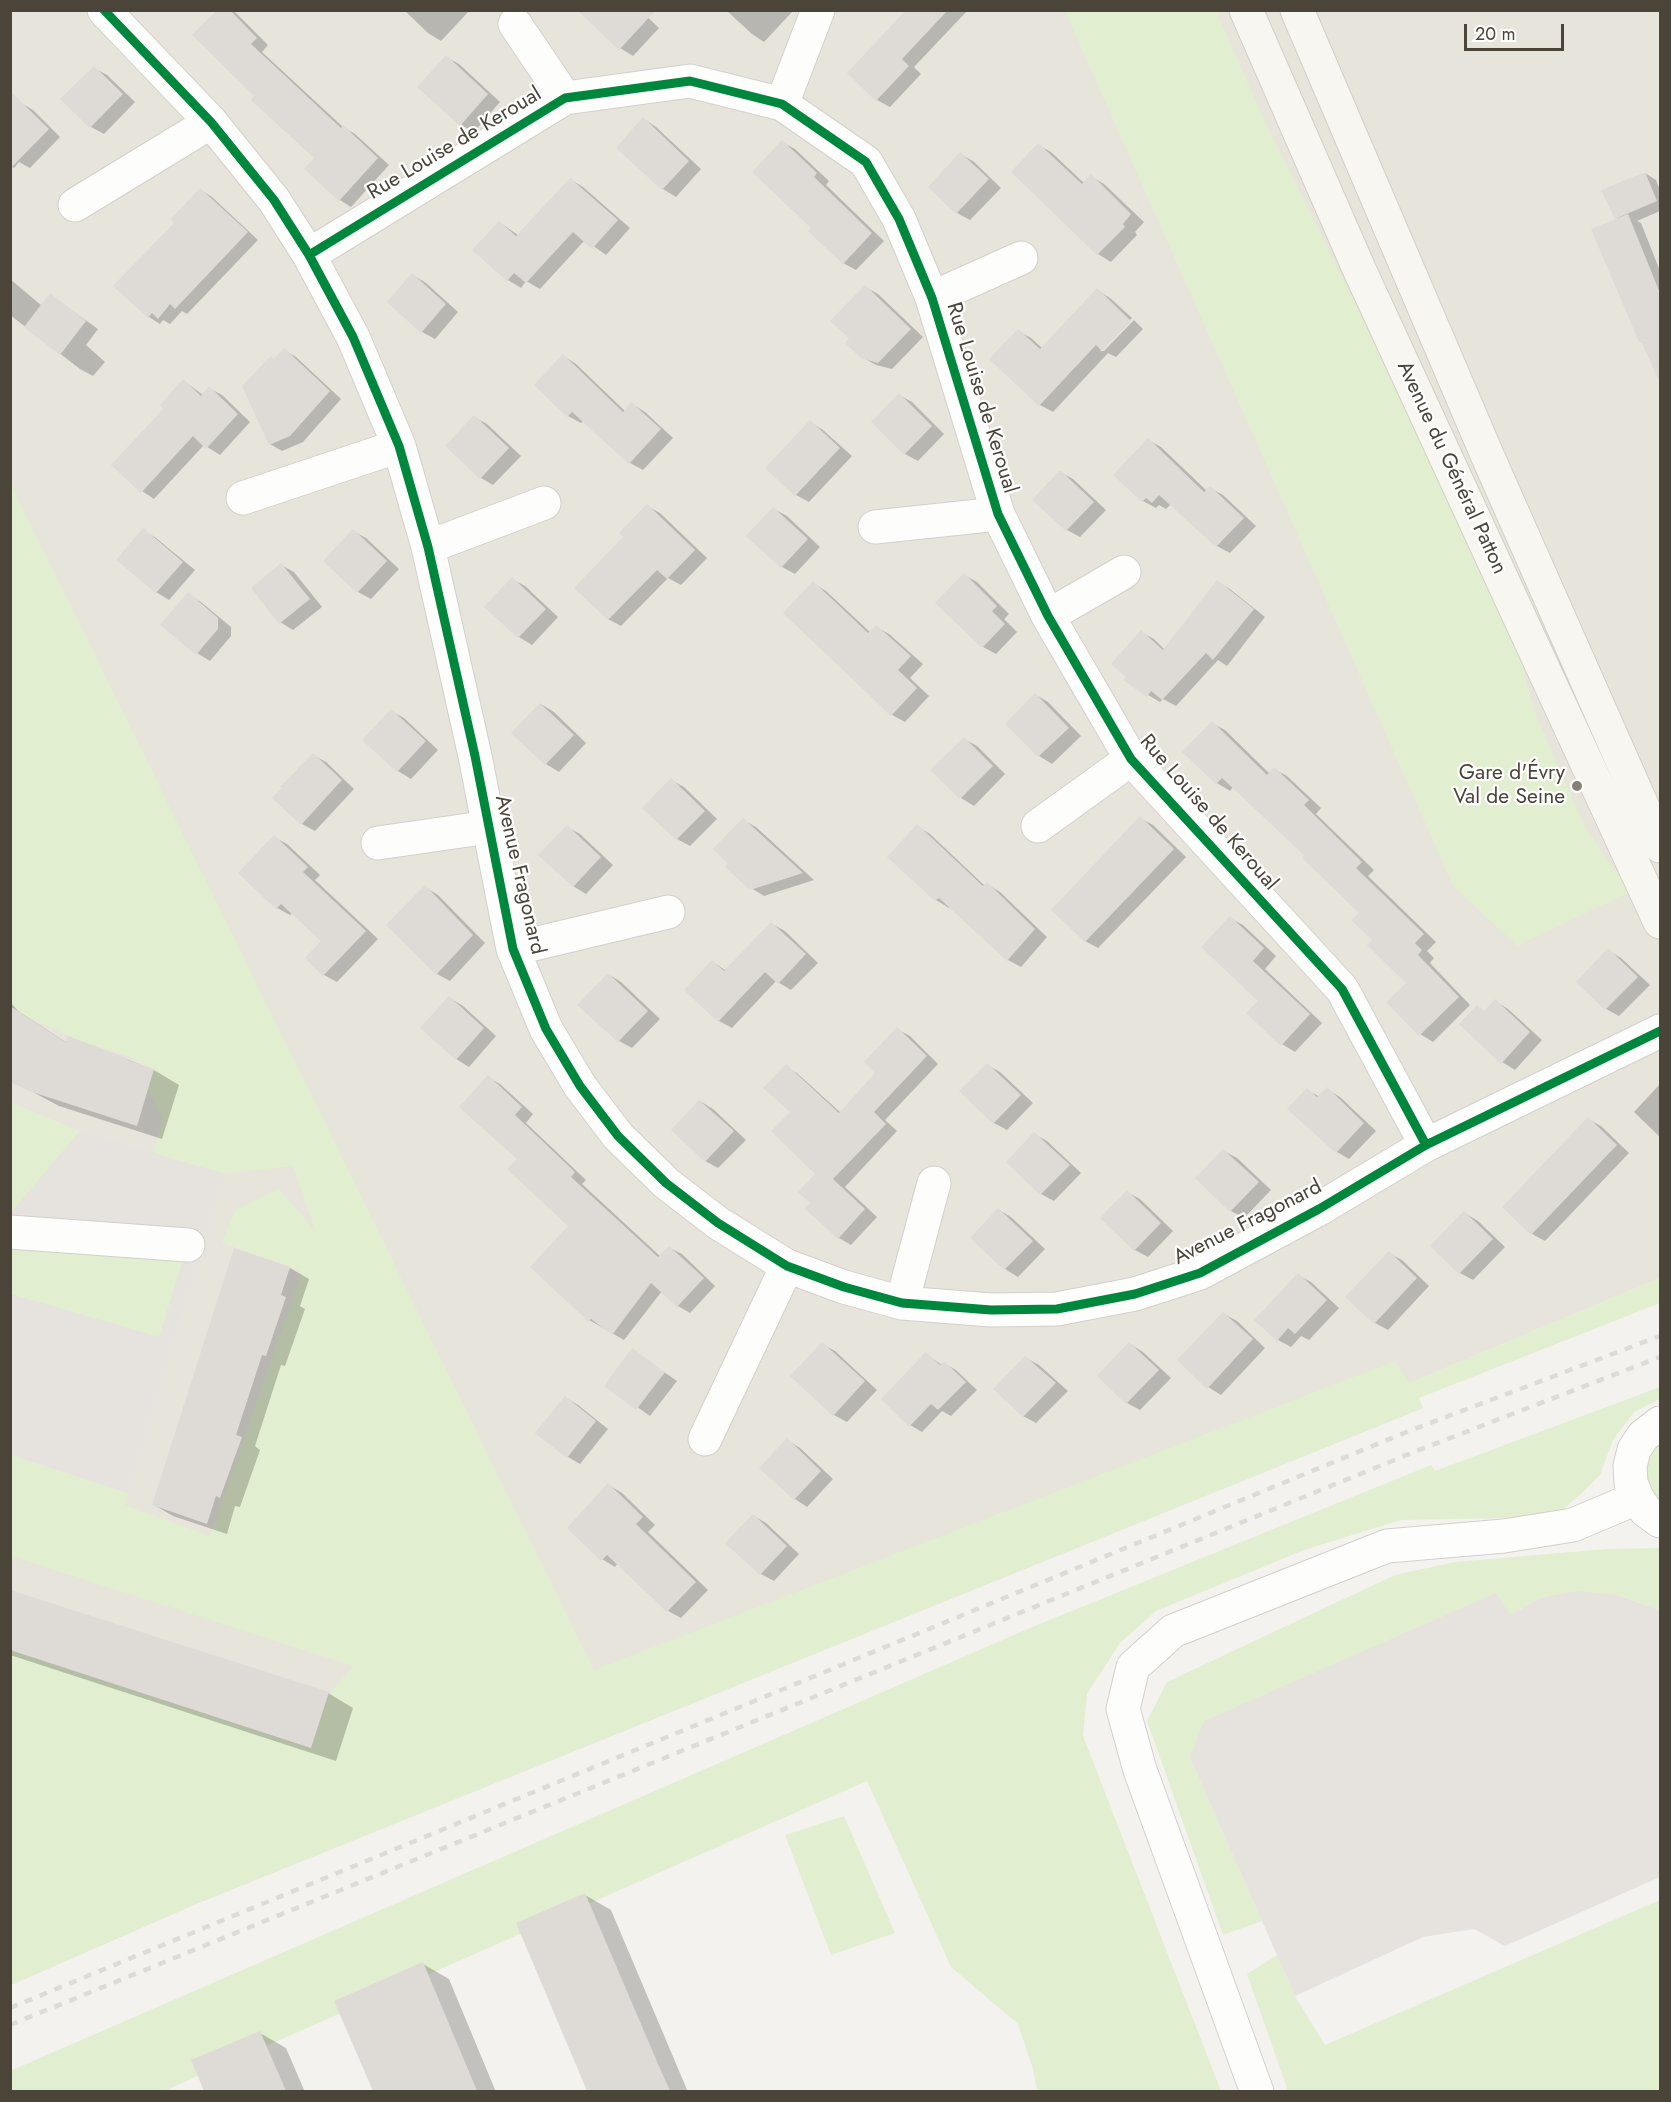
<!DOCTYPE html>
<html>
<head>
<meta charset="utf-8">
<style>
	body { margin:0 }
	#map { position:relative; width:1671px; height:2102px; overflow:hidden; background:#f4f2ee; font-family:Jost,sans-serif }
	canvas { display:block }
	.frame { position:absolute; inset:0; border:12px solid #4b4439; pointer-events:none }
	.scale { position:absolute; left:1464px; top:24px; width:100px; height:27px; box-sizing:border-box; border:3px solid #4b4439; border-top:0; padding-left:8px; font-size:18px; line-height:21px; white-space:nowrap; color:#4b4439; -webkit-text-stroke:4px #fff; paint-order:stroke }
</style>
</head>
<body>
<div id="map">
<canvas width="1671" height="2102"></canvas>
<div class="frame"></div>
<div class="scale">20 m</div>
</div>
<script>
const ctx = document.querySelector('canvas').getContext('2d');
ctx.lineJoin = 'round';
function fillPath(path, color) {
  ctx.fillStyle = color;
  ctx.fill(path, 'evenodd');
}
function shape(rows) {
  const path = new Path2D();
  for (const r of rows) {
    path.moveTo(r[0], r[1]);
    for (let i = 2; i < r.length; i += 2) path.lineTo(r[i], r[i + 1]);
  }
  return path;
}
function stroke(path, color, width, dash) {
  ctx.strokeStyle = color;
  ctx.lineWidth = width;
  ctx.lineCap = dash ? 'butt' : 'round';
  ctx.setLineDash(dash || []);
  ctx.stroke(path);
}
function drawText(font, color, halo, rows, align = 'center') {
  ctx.font = font + ' Jost,sans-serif';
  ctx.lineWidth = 4.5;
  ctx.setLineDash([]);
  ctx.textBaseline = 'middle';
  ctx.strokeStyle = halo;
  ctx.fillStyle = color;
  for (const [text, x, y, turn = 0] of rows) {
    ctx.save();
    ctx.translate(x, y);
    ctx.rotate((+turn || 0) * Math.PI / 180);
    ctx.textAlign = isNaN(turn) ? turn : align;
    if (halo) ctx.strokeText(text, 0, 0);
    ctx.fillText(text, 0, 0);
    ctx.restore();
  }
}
const residential = shape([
	[11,11,1660,11,1660,1278,1410,1383,1423,1408,196,1904,11,1985]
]);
const green = shape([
	[1065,11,1216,11,1270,133,1478,547,1513,631,1535,713,1585,827,1615,871,1632,891,1517,946,1453,886],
	[10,482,594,1670,1395,1361,1410,1383,1660,1278,1660,1303,1419,1398,1423,1408,196,1904,11,1985,11,1650,310,1748,327,1696,353,1666,11,1556,11,1455,128,1493,125,1505,210,1536,302,1271,222,1243,235,1210,279,1188,315,1231,293,1166,225,1174,154,1154,162,1118,148,1090,154,1069,128,1056,80,1041,27,1017,11,1005],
	[11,1102,80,1131,11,1213],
	[10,1232,188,1245,159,1337,11,1294],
	[1660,1387,1660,1399,1634,1412,1613,1440,1600,1475,1581,1494,1561,1511,1507,1518,1401,1520,1304,1550,1156,1611,1120,1643,1087,1694,1083,1736,1221,2091,1037,2091,1033,2069,1018,2024,951,1967,867,1781,164,2091,11,2091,10,2071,1030,1628,1431,1465,1435,1471],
	[1660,1444,1660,1502,1650,1491,1646,1479,1647,1466,1650,1455],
	[1660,1548,1660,1610,1617,1595,1541,1598,1510,1615,1190,1758,1262,1921,1223,1935,1147,1721,1167,1682,1395,1575,1455,1562,1607,1549],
	[844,1816,895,1933,831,1955,785,1835],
	[1660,1900,1660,2091,1288,2091,1247,1974,1277,1955,1295,1996,1325,2045]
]);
const parking = shape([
	[80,1131,225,1174,128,1493,11,1455,10,1294,159,1337,188,1245,11,1232,11,1213],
	[1578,1591,1617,1595,1660,1610,1660,1877,1505,1946,1474,1929,1423,1937,1295,1996,1190,1758,1204,1721,1496,1593,1510,1615,1541,1598]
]);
const shadow = shape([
	[220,10,232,10,236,13,268,45,262,52,343,127,355,134,389,165,351,207,340,200,316,158,256,96],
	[404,10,470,10,441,41,428,33],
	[640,10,659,28,633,56,620,48],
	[726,10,790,10,792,12,764,42,752,34],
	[908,10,968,10,914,67,921,74,890,107,877,100,849,73],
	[446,57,459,64,500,102,474,132,461,125,419,87],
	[94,68,107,75,135,102,104,134,91,127,62,99],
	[21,103,33,110,60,137,30,168,19,162,14,168,10,166],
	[644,119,656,127,701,169,676,197,663,189,618,148],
	[782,142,795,149,829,181,826,185,884,241,856,270,843,263,813,228],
	[1038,145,1051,152,1084,183,1091,176,1104,184,1144,222,1135,232,1137,235,1111,262,1098,254,1013,172],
	[960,154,973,161,1001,188,970,220,957,213,930,187],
	[1645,173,1656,180,1660,190,1660,211,1637,221,1641,223,1660,271,1660,365,1651,360,1644,344,1640,341,1593,230,1619,219,1616,218],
	[570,179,583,187,630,228,606,255,585,240,540,289,526,281,521,288,508,280,474,250,499,222,518,235],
	[201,190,212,197,258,240,187,314,182,311,170,324,163,320,160,324,149,317,177,223],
	[413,275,426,283,458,312,435,339,422,332],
	[10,279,42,306,50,295,98,329,86,345,105,362,93,376,80,369,10,315],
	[865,287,878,294,923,337,892,369,876,365,862,357,851,338],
	[1097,290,1110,298,1132,318,1100,351,1104,351,1134,320,1143,329,1116,357,1108,353,1053,412,1040,405,992,359,1018,331,1031,338,1042,348],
	[284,350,296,357,341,399,303,442,282,451,270,444,275,360],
	[564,356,576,364,625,411,632,404,645,412,673,438,643,470,630,463,584,421,581,423,568,416,536,385],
	[184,381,203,395,209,388,222,395,250,422,220,455,204,445,154,499,142,491,165,409],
	[899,395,912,402,944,434,918,461,905,454],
	[474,417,487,424,521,456,493,485,481,478],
	[810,422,823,430,852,456,809,502,796,495],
	[1148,440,1161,447,1207,491,1210,488,1223,495,1256,526,1230,553,1217,546,1171,504,1166,509,1159,505,1156,508,1143,501],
	[1060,472,1073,479,1106,510,1080,537,1067,530,1035,500],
	[647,506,660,513,707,558,681,585,668,578,621,626,608,619],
	[774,509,787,516,820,547,795,574,782,567],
	[143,530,156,538,195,570,169,600,156,592],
	[353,531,366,538,399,569,371,599,358,592],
	[281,565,294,572,322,607,293,630,280,622],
	[964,575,977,582,1009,614,1004,619,1017,632,996,654,983,647],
	[512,579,525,586,558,617,532,645,519,637,486,607],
	[1218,582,1230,589,1265,617,1227,666,1218,660,1176,706,1163,699,1160,702,1148,695,1141,632,1154,639,1165,650],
	[813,583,826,591,871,633,876,627,889,634,923,664,910,678,929,696,905,722,892,715,785,612],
	[188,594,201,602,231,627,231,636,210,661,197,653],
	[1036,695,1048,702,1081,736,1052,764,1039,756,1007,724],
	[541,704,554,712,586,743,559,772,546,764,513,733],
	[391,711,404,718,438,750,411,779,398,771,364,740],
	[1212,723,1225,730,1270,774,1274,769,1287,776,1321,808,1316,814,1374,870,1368,876,1436,942,1427,951,1434,958,1430,963,1470,1005,1433,1042,1420,1034,1408,983,1374,940,1361,913,1306,855,1233,787,1230,791,1217,783,1184,752],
	[964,739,977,746,1005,774,974,806,961,798,932,770],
	[313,755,326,762,354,789,315,831,302,824],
	[671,780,684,787,717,819,690,846,677,839,644,808],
	[1140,818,1153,825,1186,857,1098,948,1085,941],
	[743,820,756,827,814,880,764,896,751,888],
	[917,826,930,834,985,886,987,884,1000,892,1047,937,1021,967,1008,960,950,906,949,908,936,900,889,856],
	[567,827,580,834,613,865,586,894,573,886],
	[274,837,287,844,320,875,315,880,378,939,337,982,324,975,307,958,323,941,292,913,290,915,277,908],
	[425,887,438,895,485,943,450,981,437,974,388,925],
	[1230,918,1243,925,1276,956,1265,969,1322,1023,1295,1052,1282,1044,1260,1001],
	[772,924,785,931,818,963,791,990,776,981,732,1028,719,1021,686,990,713,962,725,970],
	[1608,950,1621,958,1650,985,1619,1016,1606,1009,1578,982],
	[608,974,621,982,660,1019,632,1048,619,1041],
	[450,998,463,1006,496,1036,469,1067,456,1059],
	[1495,1001,1508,1009,1542,1040,1515,1070,1502,1062,1477,1007,1485,1012],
	[10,1002,18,1011,67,1043,126,1059,154,1070,179,1085,162,1139,59,1106,10,1080],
	[897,1029,910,1036,938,1064,885,1120,897,1131,845,1187,877,1217,851,1245,839,1238,812,1202,817,1174,792,1112,786,1066,798,1074,841,1113,877,1073],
	[987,1065,1000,1072,1033,1103,1007,1130,994,1123],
	[488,1077,500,1084,533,1114,526,1123,586,1180,582,1184,661,1257,670,1248,682,1254,715,1286,690,1313,678,1306,662,1291,624,1340,589,1320,570,1226,519,1159],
	[1660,1084,1660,1137,1634,1112],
	[1327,1089,1340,1097,1376,1131,1349,1159,1337,1152,1307,1090,1320,1097],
	[700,1101,713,1109,746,1140,718,1168,705,1161],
	[1588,1119,1601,1126,1629,1153,1545,1241,1532,1234],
	[1034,1134,1047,1141,1081,1173,1054,1201,1041,1194,1008,1162],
	[1224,1151,1237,1158,1271,1190,1244,1218,1231,1211,1197,1178],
	[1127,1192,1140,1199,1173,1231,1148,1257,1135,1250],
	[999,1210,1011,1217,1045,1249,1018,1277,1005,1269,972,1238],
	[1465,1213,1478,1221,1505,1247,1473,1280,1460,1273],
	[1389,1253,1402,1260,1429,1286,1388,1330,1375,1323],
	[290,1268,309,1279,300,1306,305,1309,285,1366,281,1365,255,1446,260,1450,240,1507,235,1506,227,1534,173,1516,154,1505],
	[1298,1275,1311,1282,1339,1308,1309,1340,1301,1336,1291,1347,1278,1340],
	[1224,1314,1237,1321,1265,1348,1221,1395,1208,1387],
	[822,1344,835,1351,877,1390,847,1422,834,1415],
	[1130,1344,1143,1352,1171,1378,1140,1410,1127,1403],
	[632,1350,677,1381,650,1416,606,1385],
	[926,1354,942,1365,944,1363,956,1370,977,1390,951,1416,942,1411,922,1432,910,1425],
	[1026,1358,1039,1365,1068,1391,1036,1423,1023,1416],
	[565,1397,578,1405,608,1429,580,1464,568,1457],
	[787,1440,800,1448,833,1479,807,1507,795,1499],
	[609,1485,622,1493,655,1525,648,1532,708,1590,681,1618,668,1611,618,1563,615,1567,602,1559],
	[754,1516,766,1523,799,1554,774,1581,761,1574],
	[10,1591,328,1693,353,1708,336,1761,10,1655],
	[585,1895,611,1910,688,2092,589,2092,518,1923],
	[423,1964,449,1979,496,2092,374,2092,336,2001],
	[260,2033,286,2048,305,2092,206,2092,193,2061]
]);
const building = shape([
	[217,10,230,10,257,38,251,44,341,128,343,125,378,158,339,201,304,169,314,158,251,100,254,96,192,35],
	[577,10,656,10,619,50],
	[906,10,948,10,902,59,909,66,876,101,847,73],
	[446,55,488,94,460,126,417,87],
	[94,66,123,94,90,128,60,99],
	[10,91,49,129,10,169],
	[643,117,689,161,662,190,616,148],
	[782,140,817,173,814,177,872,233,843,264,808,231,811,228,752,172],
	[1038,143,1082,184,1091,174,1131,214,1123,224,1125,227,1097,255,1011,172],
	[960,152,989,179,956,214,928,187],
	[1645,172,1657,201,1615,219,1601,190],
	[570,178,618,220,592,249,573,232,526,283,514,273,507,281,472,250,499,221,516,236],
	[200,188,248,232,175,309,170,304,158,319,152,313,148,318,113,286,174,223,171,219],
	[1628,214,1660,293,1660,383,1641,341,1639,342,1591,229],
	[412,273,446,304,421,333,387,302],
	[865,285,911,329,878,363,861,358,845,343,849,338,830,321],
	[1097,288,1131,321,1102,351,1096,345,1039,406,989,359,1018,329,1040,349],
	[50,293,86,321,60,355,24,327],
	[284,348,330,391,290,436,269,445,242,386,271,356,274,359],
	[563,354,623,412,631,402,661,429,629,464,572,412,567,417,534,385],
	[183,379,201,396,209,386,238,414,206,449,193,436,141,493,111,465,163,409,160,405],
	[899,393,932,426,904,455,871,422],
	[474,415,509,448,480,479,445,446],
	[810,420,840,448,795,496,765,468],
	[1148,438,1204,492,1210,486,1244,518,1216,547,1159,495,1152,503,1146,498,1142,502,1113,475],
	[1060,470,1094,502,1066,531,1032,500],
	[647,504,695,550,667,579,657,570,608,620,574,588,623,537,619,533],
	[773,507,808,539,781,568,746,536],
	[143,528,183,562,156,593,116,560],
	[353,529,387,561,357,593,323,561],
	[281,563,310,599,279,624,251,588],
	[964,573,997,606,992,611,1005,624,982,648,935,603],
	[512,577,546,609,518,638,484,607],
	[1217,580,1254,609,1213,660,1206,653,1162,700,1151,691,1147,697,1123,680,1126,677,1111,664,1141,630,1163,650],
	[813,581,868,633,876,625,911,656,898,670,917,688,891,716,783,613],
	[188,592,218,618,218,629,196,655,160,625],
	[1035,693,1069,728,1038,757,1005,724],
	[540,703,574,735,545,765,511,733],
	[391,709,426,741,397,772,362,740],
	[1212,721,1267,775,1274,767,1309,800,1304,805,1362,862,1356,868,1424,934,1415,943,1422,950,1418,955,1459,997,1419,1036,1386,1002,1406,983,1367,945,1372,940,1351,920,1359,913,1302,858,1304,855,1222,778,1216,784,1182,752],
	[964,737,993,766,960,799,930,770],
	[313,753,342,780,301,825,272,798,282,788,280,787],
	[671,778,705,811,676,840,642,808],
	[1140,816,1174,849,1085,942,1051,910],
	[743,818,803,873,750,890,725,867,727,863,713,849],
	[917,824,983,886,987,882,1035,929,1007,961,939,898,935,901,887,857],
	[567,825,601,857,573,887,538,855],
	[274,835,308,867,303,872,366,931,323,976,305,958,321,941,281,904,276,909,238,873],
	[425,885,473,935,436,975,386,925],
	[1230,916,1264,948,1253,961,1310,1014,1281,1046,1246,1013,1258,1001,1201,947],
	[771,922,806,954,778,984,765,972,718,1022,684,990,712,960,724,971],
	[1608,948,1638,977,1605,1010,1576,982],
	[608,973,648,1011,618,1042,577,1005],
	[449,996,484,1028,456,1060,420,1028],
	[1495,999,1530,1032,1501,1064,1459,1024,1477,1005,1484,1011],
	[10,1006,65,1042,68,1036,127,1058,127,1060,154,1069,137,1126,32,1092,10,1082],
	[897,1027,927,1056,874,1112,886,1124,833,1179,865,1209,838,1239,804,1208,810,1203,798,1192,815,1174,771,1131,790,1112,763,1088,786,1064,839,1113,875,1073,864,1062],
	[987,1063,1021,1095,993,1124,959,1091],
	[488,1075,522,1107,515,1115,575,1172,571,1177,658,1257,669,1246,704,1278,677,1307,651,1283,612,1335,591,1319,588,1321,530,1267,568,1226,507,1169,517,1159,459,1107],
	[1327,1087,1364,1123,1336,1153,1287,1109,1307,1088,1317,1097],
	[699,1100,734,1131,705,1162,671,1130],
	[1588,1117,1617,1145,1531,1235,1502,1207],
	[1034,1132,1070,1165,1040,1195,1006,1162],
	[1223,1149,1259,1182,1230,1212,1195,1178],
	[1127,1190,1161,1223,1134,1251,1100,1218],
	[998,1208,1033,1241,1004,1270,970,1238],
	[1464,1211,1493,1239,1459,1274,1430,1246],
	[234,1248,290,1267,281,1295,286,1297,266,1356,262,1355,236,1435,242,1437,220,1498,216,1496,207,1524,152,1505],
	[1389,1251,1417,1278,1374,1324,1345,1297],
	[1298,1273,1327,1300,1295,1334,1288,1328,1277,1341,1254,1320],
	[1223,1312,1253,1339,1207,1389,1177,1360],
	[822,1342,865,1381,833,1416,790,1376],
	[1129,1342,1159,1370,1126,1404,1097,1376],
	[632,1348,665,1372,636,1410,604,1386],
	[926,1352,940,1365,944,1361,966,1382,938,1410,931,1404,909,1427,881,1399],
	[1025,1356,1056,1383,1023,1417,993,1389],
	[565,1396,596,1421,567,1458,535,1433],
	[787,1438,821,1471,794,1500,759,1468],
	[608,1483,643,1517,636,1524,696,1582,667,1612,607,1555,601,1561,567,1528],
	[753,1514,787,1546,760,1575,725,1543],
	[10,1590,329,1692,311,1748,10,1650],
	[585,1893,658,2064,670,2091,587,2091,516,1923],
	[423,1962,477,2091,373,2091,334,2001],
	[260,2031,286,2091,204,2091,191,2060]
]);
const minor = shape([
	[104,10,211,122,274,200,309,255,353,337,399,446,428,547,475,756,513,949,546,1029,580,1086,618,1136,666,1183,718,1223,787,1266,844,1287,902,1303,991,1310,1057,1309,1135,1294,1200,1273,1319,1209,1426,1145,1660,1031],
	[515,24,565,98],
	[782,104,818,10],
	[75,205,211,122],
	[309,255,565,98,690,81,782,104,866,162,899,219,932,298,998,514,1048,616,1131,759,1342,989,1426,1145],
	[932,298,1021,258],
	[243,498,399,446],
	[875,527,998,514],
	[428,547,544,503],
	[1048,616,1124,572],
	[1038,826,1131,759],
	[378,843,489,827],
	[513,949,668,912],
	[10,1232,188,1245],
	[902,1303,934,1183],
	[705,1439,787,1266]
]);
const tertiary = shape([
	[1660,1423,1643,1436,1634,1450,1630,1466,1631,1483,1637,1498,1646,1511,1660,1521],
	[1257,2092,1140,1770,1123,1709,1133,1667,1173,1631,1387,1546,1504,1536,1573,1525,1637,1498]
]);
const secondary = shape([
	[1246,10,1360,271,1660,922],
	[1297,10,1488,457,1660,846]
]);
const rail = shape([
	[10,2008,1409,1431,1660,1336],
	[10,2025,1414,1452,1660,1357]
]);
const cycleway = shape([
	[104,10,211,122,274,200,309,255,353,337,399,446,428,547,475,756,513,949,546,1029,580,1086,618,1136,666,1183,718,1223,787,1266,844,1287,902,1303,991,1310,1057,1309,1135,1294,1200,1273,1319,1209,1426,1145,1660,1031],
	[309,255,565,98,690,81,782,104,866,162,899,219,932,298,998,514,1048,616,1131,759,1342,989,1426,1145]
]);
const markers = [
	[1577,786,6,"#868178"]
];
const streetNames = [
	["Rue Louise de Keroual",455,144,-31],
	["Rue Louise de Keroual",981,398,73],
	["Avenue du Général Patton",1451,468,65],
	["Rue Louise de Keroual",1208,813,49],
	["Avenue Fragonard",519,875,77],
	["Avenue Fragonard",1248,1223,-27]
];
const poiNames = [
	["Gare d'Évry",1565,774],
	["Val de Seine",1565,798]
];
fillPath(residential, '#e7e4dc');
fillPath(green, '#e1eecf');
fillPath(parking, '#e6e3df');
fillPath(shadow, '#0003');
fillPath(building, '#dedbd6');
stroke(minor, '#d2d0cb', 35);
stroke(tertiary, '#d2d0cb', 35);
stroke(secondary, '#d3cfc5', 35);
stroke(minor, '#fdfdfc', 33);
stroke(tertiary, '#fdfdfc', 33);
stroke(secondary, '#f7f6f1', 33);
stroke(rail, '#dbdbda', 4.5, [8, 8]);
stroke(cycleway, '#00873e', 9);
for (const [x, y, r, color] of markers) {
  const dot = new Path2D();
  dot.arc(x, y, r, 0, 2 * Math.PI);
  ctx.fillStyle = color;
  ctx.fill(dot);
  stroke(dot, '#fff', 2);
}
drawText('21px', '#4b4439', '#fff', streetNames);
drawText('21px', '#4b4439', '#fff', poiNames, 'right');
</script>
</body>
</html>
